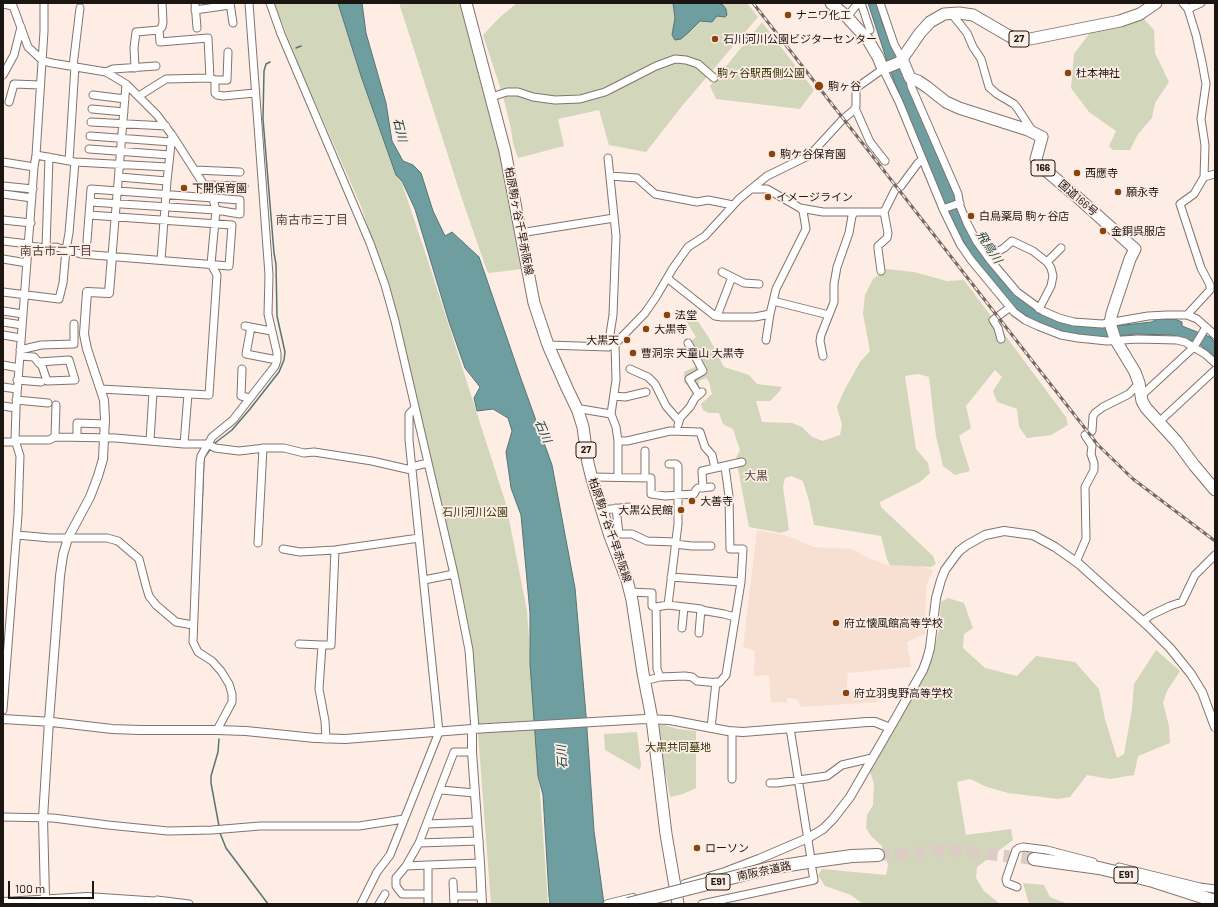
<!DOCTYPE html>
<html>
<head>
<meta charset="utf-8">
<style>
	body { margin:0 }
	#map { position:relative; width:1218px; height:907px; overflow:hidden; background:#feede4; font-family:Barlow,sans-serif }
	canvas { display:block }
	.frame { position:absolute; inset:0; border:4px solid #1b1612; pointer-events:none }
	.scale { position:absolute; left:8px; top:881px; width:86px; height:18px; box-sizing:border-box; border:2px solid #1b1612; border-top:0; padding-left:5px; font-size:12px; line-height:14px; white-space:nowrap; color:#1b1612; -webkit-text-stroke:3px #feede4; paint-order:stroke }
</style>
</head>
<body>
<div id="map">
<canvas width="1218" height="907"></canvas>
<div class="frame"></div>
<div class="scale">100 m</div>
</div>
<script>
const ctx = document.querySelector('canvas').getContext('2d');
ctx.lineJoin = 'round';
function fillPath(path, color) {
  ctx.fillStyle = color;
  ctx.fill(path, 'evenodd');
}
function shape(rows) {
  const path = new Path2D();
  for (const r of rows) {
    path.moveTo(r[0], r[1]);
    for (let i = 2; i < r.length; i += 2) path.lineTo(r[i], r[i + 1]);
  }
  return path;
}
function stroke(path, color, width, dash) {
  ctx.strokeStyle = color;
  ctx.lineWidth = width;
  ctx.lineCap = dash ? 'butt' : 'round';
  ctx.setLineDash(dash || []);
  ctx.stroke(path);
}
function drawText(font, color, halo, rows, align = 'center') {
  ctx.font = font + ' Barlow,"Noto Sans JP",sans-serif';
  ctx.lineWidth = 3.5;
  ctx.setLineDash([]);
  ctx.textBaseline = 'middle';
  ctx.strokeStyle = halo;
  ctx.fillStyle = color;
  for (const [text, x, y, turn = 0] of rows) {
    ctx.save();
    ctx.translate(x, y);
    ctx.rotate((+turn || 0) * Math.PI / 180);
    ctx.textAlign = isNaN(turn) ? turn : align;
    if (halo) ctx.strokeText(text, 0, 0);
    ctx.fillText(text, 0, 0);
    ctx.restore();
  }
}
const built = shape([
	[757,530,788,536,814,547,852,549,868,558,888,565,914,565,933,570,926,587,925,634,907,642,911,667,848,673,846,692,876,690,879,702,801,707,797,699,787,698,787,703,771,702,769,675,754,676,755,651,743,647]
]);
const green = shape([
	[274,3,342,3,369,85,430,267,506,504,527,611,548,904,491,904,472,655,389,290,361,206,300,68],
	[399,3,463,3,506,169,522,269,489,273,487,271,461,196],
	[517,3,747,3,758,17,682,106,646,152,609,145,599,110,558,119,564,146,518,158,513,143,511,129,503,96,483,35,500,17],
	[1144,19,1154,30,1155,53,1169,82,1155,103,1152,118,1138,134,1130,150,1113,150,1109,146,1116,131,1089,112,1071,88,1074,54,1092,30],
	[762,22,814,90,800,109,716,99,710,86],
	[886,269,914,272,947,281,964,280,1066,417,1068,425,1051,435,1027,438,1019,427,1017,409,997,402,993,391,1002,377,995,370,966,406,971,428,959,436,970,471,955,475,943,466,936,436,929,377,918,374,905,376,916,449,928,463,930,473,920,482,880,502,881,507,933,556,936,564,931,567,890,565,887,559,881,536,814,525,809,501,803,481,791,476,785,478,783,487,789,530,781,533,749,527,736,458,740,450,733,429,723,424,719,413,709,413,703,410,701,404,712,394,709,382,706,378,699,381,699,388,693,390,684,382,684,372,701,364,689,342,696,337,685,319,693,314,709,338,724,367,749,375,757,384,782,387,779,392,770,401,756,401,762,422,792,423,802,427,812,437,823,441,840,435,842,425,837,407,844,391,860,362,870,351,863,314,865,295,873,279],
	[948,598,964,603,973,628,964,634,963,648,985,668,1017,676,1036,656,1075,662,1099,689,1105,719,1117,758,1124,754,1132,709,1134,684,1156,650,1180,671,1167,691,1163,703,1169,726,1170,743,1138,756,1134,775,1110,779,1087,775,1070,797,1058,799,1008,793,987,787,970,779,957,782,966,835,1011,829,1013,840,977,867,976,878,984,891,1000,904,863,904,851,895,825,886,818,875,822,869,886,875,888,865,882,846,871,836,866,828,867,815,873,805,874,784,870,772,928,669,939,630,941,602],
	[661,724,678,729,696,731,696,788,683,794,670,797,666,774,662,773,658,726],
	[637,732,641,765,640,770,605,750,604,734],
	[1023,883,1044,885,1050,897,1068,904,1029,904]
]);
const water = shape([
	[338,3,362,3,366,33,386,103,392,141,403,161,413,165,421,173,433,211,445,236,452,232,479,257,520,376,552,465,575,588,586,715,594,831,604,904,550,904,549,896,543,795,538,776,530,664,530,613,521,515,511,488,506,452,512,431,508,418,493,409,477,411,474,398,480,387,465,368,449,322,415,209,402,181,396,175,361,76,338,3],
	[673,3,717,3,723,5,726,9,727,15,725,17,717,16,712,22,700,21,689,32,681,39,675,40,672,35,675,18,673,3],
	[868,3,877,3,882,23,954,195,963,222,975,241,1038,310,1105,327,1152,322,1157,319,1175,319,1182,322,1182,326,1210,337,1215,342,1215,357,1198,343,1172,335,1135,334,1104,338,1066,334,1042,326,1013,307,993,286,970,253,950,217,891,73,868,3]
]);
const stream = shape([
	[296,48,301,46],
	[215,443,232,430,250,409,279,372,284,360,285,352,277,316,276,264,274,253,263,119,264,71,266,64,270,62],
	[201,533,204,458,209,451],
	[219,826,211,783,211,776,218,752,219,739],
	[220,833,226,848,268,904]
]);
const motorwayTunnel = shape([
	[878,855,950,850,1034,859]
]);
const minor = shape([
	[195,3,197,28],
	[230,3,233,23],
	[270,3,281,34,370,243,385,285,395,321,454,574,469,650,475,729],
	[861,3,870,30],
	[880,3,894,44,902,59],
	[1183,3,1188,9,1196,35,1202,62,1206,84,1201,119,1205,145,1204,177,1194,194,1180,204,1201,268,1210,285,1210,290,1187,315],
	[3,4,13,6,28,47,43,61,52,63,106,72,126,84,157,115,172,135,213,199,216,210,211,264,217,275,209,395,101,389],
	[1188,9,1201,3],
	[195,10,230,5],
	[951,13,967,33,973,47,981,59,989,87,997,94,1014,104,1018,109,1033,132],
	[847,17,858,3],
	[159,30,160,42,208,38,210,78],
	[73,66,80,8],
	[135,68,134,48,136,32,159,30,162,27,163,22,162,3],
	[106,72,113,69,156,66],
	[3,75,14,55,21,27],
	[910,78,911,86,958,194,960,206,967,223,977,242,990,260,1017,292,1043,311,1059,318,1074,322,1102,324,1148,316,1167,315,1187,315,1197,319,1215,335],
	[215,80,227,80,228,52],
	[93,95,125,99],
	[139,96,166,79,210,78,215,80,215,93,217,95,223,96,255,93],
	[491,97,507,92,518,92,533,97,555,100,580,99,605,92,656,66,675,59,686,60,698,64,714,78],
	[9,102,14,84,40,85],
	[855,108,870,142,885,161],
	[92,109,124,112],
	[91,122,166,126],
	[90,136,171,142],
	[89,149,170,155],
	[36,155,75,162,168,167],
	[608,158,616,236,613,315,608,347],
	[69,161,75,66],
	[3,162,34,167],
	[195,170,240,172],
	[610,176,637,178,655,194,697,202,708,200,733,205],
	[119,177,167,181],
	[1204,177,1215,174],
	[204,185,244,186],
	[3,186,33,189],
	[751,189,767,189,800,208,823,212,884,212,888,233,887,238,878,246,878,249,881,271],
	[3,194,32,198],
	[943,209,960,203],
	[884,212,895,190,901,186,918,163,922,160],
	[3,220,31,223],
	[520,233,614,218],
	[3,241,29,244],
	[87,241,91,189,240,200,240,214,216,210,90,202],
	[29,246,46,248,56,247,81,254,229,266,232,225,89,215],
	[46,248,49,157],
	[112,256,126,84],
	[988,257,1004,248,1012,241,1033,251,1047,262,1051,268,1053,276,1051,286,1039,309],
	[3,259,27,263],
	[161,260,167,181,172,135],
	[1047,262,1061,248],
	[722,272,744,283,759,284],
	[667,278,715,316,722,317,755,317,770,314],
	[3,292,59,299,63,283,66,250,69,233,75,162],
	[773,301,829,315],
	[3,311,23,314],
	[717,316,732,277],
	[3,322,22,325],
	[245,326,271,331],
	[251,327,246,354,277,360],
	[3,335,21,338],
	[1001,339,998,328,993,320,1009,308],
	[766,340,770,314,776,289,806,229,803,211,800,208],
	[688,343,703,371,689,379,699,395],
	[548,345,608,347,615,344,645,313,656,297,673,268,688,247,705,236,739,199,767,176,810,155,843,119,854,110,856,106,856,88,883,69,899,102,943,209,960,244,971,260,1014,312,1025,320,1038,326,1061,335,1078,338,1107,341,1138,339,1177,340,1185,342,1205,354,1215,363],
	[20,350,41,345,74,344,74,324],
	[20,356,34,357,38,362,42,366,47,381,75,380,69,360,38,362],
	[823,356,820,341,821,335,834,302,834,284,837,267,849,233,852,216,854,213],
	[3,365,19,368],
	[242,369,241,396,250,398],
	[630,369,648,377,655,384,666,406,679,421],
	[17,380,41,382],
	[3,387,17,389],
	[614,396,625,397,646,392],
	[1141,396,1194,347,1206,327],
	[16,400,48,403],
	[3,406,16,408],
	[578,411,581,409,611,414,616,427,618,441,618,477],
	[611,414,616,380,615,344],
	[1159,422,1215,370],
	[678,425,680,418,690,407,695,398,702,392],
	[55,437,56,405],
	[77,437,77,423,105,424],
	[15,440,49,440,55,437,115,438,184,444,208,444,215,448,239,451,265,448,284,448,304,453,314,452,372,461,411,470],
	[150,441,153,392],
	[618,441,627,441,670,431,700,432,705,447,712,455,715,468],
	[3,442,15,442],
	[184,444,188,394],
	[645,451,645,478],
	[411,467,428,463],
	[591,477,651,478,651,494,665,496,694,494,696,490,698,488,711,487],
	[703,488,702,471,742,462],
	[616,508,619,534],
	[602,510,629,507],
	[609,534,632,534,647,541,676,542],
	[17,535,50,538,107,538,118,541,139,559,146,586,149,596,156,605,176,622,193,625],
	[258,543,263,448],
	[675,544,692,546,711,546],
	[283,549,300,552,335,550,419,538],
	[1076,562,1086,539,1085,487,1094,470,1094,463,1091,454,1092,446,1085,435,1092,431,1093,416,1095,413,1103,407,1129,394,1139,383],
	[671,577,741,582],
	[424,580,454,574],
	[630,592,652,593,652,606,656,607],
	[668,605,678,524,678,466,676,464,669,464],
	[701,610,724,614,735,617],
	[1143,621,1151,615,1170,606,1182,602,1195,575,1215,555],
	[682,628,684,607],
	[299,644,322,645,319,689,325,721,326,739],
	[322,645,331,645,335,550],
	[660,677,657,669,656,607,668,605,701,609,699,633],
	[644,681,660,677,685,676,692,677,697,681,719,683,726,675,741,582,743,549,730,549,729,496,725,467],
	[3,710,18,515,20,456,15,440,16,408,34,167,36,155,44,31,44,3],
	[711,728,716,682],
	[790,728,811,859],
	[217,730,232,702,232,694,229,684,221,671,212,661,198,652,193,642,200,462,201,456,212,437,233,420,275,366,277,360,277,353,268,314,269,275,249,3],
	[732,731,732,779],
	[770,783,777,783,827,776,842,765,872,758],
	[441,790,475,793],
	[3,817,53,818,108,825,168,831,212,830,260,826,359,826,404,819],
	[427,824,477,822],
	[419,843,479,841],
	[428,865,480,863],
	[406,866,396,878,396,886,402,894,428,894],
	[1119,867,1200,887,1215,889],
	[453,882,454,904],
	[1017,887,1007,883,1006,879,1016,850,1019,848,1023,847,1047,850,1093,862],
	[454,896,481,896],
	[157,900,189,904],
	[361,904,377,872,390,855,439,732,409,440,409,414,415,408],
	[379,904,385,894],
	[428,904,428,865,406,866,419,843,454,752,472,752],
	[702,904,814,880,812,869]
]);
const tertiary = shape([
	[3,719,52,722,112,729,140,730,217,730,246,731,315,738,345,739,472,729,645,719,670,720,728,731,743,732,867,722,875,722,890,728,923,670,927,659,930,648,936,598,941,580,945,570,959,551,967,545,985,535,1004,531,1033,535,1055,547,1079,564,1148,626,1170,648,1191,674,1202,692,1215,727],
	[472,729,472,752,480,863,482,904],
	[685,884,725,872,759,859,808,838,823,829,833,819,850,797,890,728],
	[45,897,43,818,49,721,60,576,63,555,68,538,90,497,98,476,103,459,104,438,105,419,104,400,87,349,84,334,87,292,109,293,112,256],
	[608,904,633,898]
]);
const primary = shape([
	[466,3,505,151,534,303,548,345,567,388,578,411,583,427,588,463,592,479,610,536,627,580,632,600,643,673,652,719,666,834,678,904],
	[902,59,920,33,930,22,944,14,959,13,973,15,1009,36,1018,39,1030,39,1120,21,1140,14,1156,3]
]);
const trunk = shape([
	[831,3,847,17,868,40,878,57,883,69,900,62,902,59],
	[902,59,910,78,918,81,927,87,946,102,959,108,1028,130,1042,137,1036,159,1037,163,1076,196,1135,249,1130,259,1112,313,1110,323,1115,339,1135,372,1139,383,1142,401,1146,408,1177,442,1194,465,1215,490]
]);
const motorway = shape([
	[1034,859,1099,868,1153,881,1215,901],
	[808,862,852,856,878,855],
	[4,904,87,899,161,904]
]);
const rail = shape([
	[753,3,1098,445,1133,479,1215,541]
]);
const motorwayBridge = shape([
	[628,904,770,868,808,862]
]);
const markers = [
	[788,15,4,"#86440f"],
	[715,39,4,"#86440f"],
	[1068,73,4,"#86440f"],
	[819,86,5,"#86440f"],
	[772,154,4,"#86440f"],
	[1077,173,4,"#86440f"],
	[184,188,4,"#86440f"],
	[1118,192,4,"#86440f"],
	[768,197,4,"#86440f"],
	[971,216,4,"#86440f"],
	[1103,231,4,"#86440f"],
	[667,315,4,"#86440f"],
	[646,329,4,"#86440f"],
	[627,340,4,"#86440f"],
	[633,353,4,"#86440f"],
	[692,501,4,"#86440f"],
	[681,510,4,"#86440f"],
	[836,623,4,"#86440f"],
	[846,693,4,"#86440f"],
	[697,848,4,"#86440f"]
];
const shields = [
	[1019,39,20],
	[1043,168,24],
	[586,450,20],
	[1126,875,24],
	[718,882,24]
];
const shieldNames = [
	["27",1019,39],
	["166",1043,168],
	["27",586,450],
	["E91",1126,875],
	["E91",718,882]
];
const poiNames = [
	["ナニワ化工",796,15],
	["石川河川公園ビジターセンター",723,39],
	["杜本神社",1076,73],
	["駒ヶ谷",828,86],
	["駒ケ谷保育園",780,154],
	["西應寺",1085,173],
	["下開保育園",192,188],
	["願永寺",1126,192],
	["イメージライン",776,197],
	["白鳥薬局 駒ヶ谷店",979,216],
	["金銅呉服店",1111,231],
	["法堂",675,315],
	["大黒寺",654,329],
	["大黒天",619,340,"right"],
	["曹洞宗 天童山 大黒寺",641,353],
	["大善寺",700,501],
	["大黒公民館",673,510,"right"],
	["府立懐風館高等学校",844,623],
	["府立羽曳野高等学校",854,693],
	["ローソン",705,848]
];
const parkNames = [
	["駒ヶ谷駅西側公園",761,73],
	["石川河川公園",475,512],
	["大黒共同墓地",678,747]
];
const streetNames = [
	["国道166号",1078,198,41],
	["柏原駒ヶ谷千早赤阪線",519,221,79],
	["柏原駒ヶ谷千早赤阪線",610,530,71],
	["南阪奈道路",764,871,-12]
];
const waterNames = [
	["石川",400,130,76],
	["飛鳥川",989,247,57],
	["石川",543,431,66],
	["石川",562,757,-94]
];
const neighbourhoodNames = [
	["南古市三丁目",312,220],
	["南古市二丁目",56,251],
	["大黒",756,476]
];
fillPath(built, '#f7dfd2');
fillPath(green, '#d2d6bb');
fillPath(water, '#6e9e9f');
stroke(water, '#557575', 1);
stroke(stream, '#557575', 1.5);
stroke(motorwayTunnel, '#dccdc4', 12, [12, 6]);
stroke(minor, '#82746c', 9);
stroke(tertiary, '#82746c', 10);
stroke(primary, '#82746c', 13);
stroke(trunk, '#82746c', 13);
stroke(motorway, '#82746c', 14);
stroke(minor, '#fff', 7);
stroke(tertiary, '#fff', 8);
stroke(primary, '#fff', 11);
stroke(trunk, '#fff', 11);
stroke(motorway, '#fff', 12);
stroke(rail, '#736a64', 3);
stroke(rail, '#feede4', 1.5, [4.5]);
stroke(motorwayBridge, '#82746c', 14, []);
stroke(motorwayBridge, '#fff', 12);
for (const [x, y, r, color] of markers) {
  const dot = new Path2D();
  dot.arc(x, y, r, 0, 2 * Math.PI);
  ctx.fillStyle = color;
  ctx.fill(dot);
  stroke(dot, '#feede4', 1.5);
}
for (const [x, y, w] of shields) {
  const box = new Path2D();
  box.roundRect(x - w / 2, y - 8, w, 16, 3);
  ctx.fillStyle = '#feede4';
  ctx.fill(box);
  stroke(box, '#1b1612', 1);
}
drawText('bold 10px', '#1b1612', null, shieldNames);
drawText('11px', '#1b1612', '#feede4', poiNames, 'left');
drawText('11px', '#343607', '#feede4', parkNames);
drawText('11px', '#1b1612', '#feede4', streetNames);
drawText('italic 12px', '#113f41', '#feede4', waterNames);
drawText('12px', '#53463f', '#feede4', neighbourhoodNames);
</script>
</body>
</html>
